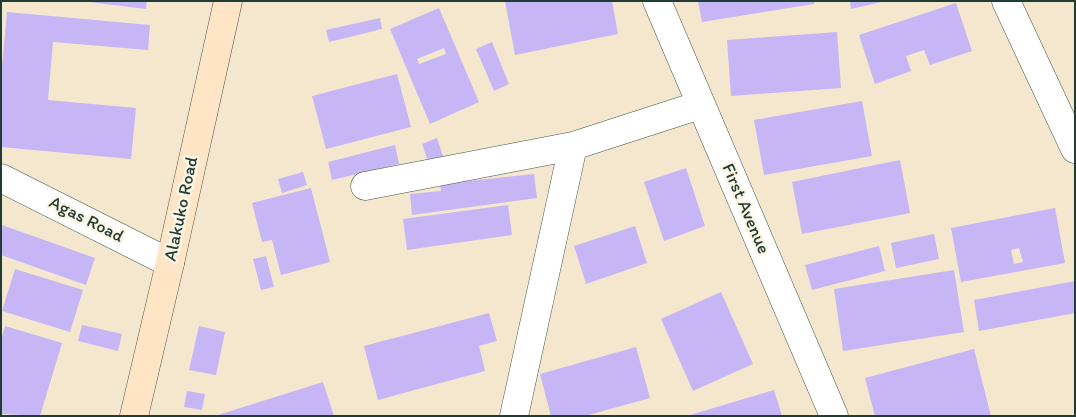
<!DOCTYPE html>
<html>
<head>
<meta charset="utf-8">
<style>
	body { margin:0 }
	#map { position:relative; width:1076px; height:417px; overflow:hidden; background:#f5e7cd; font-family:Itim,sans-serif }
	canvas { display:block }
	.frame { position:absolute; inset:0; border:2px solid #1f3d34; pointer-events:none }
</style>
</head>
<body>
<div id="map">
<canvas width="1076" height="417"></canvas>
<div class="frame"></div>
</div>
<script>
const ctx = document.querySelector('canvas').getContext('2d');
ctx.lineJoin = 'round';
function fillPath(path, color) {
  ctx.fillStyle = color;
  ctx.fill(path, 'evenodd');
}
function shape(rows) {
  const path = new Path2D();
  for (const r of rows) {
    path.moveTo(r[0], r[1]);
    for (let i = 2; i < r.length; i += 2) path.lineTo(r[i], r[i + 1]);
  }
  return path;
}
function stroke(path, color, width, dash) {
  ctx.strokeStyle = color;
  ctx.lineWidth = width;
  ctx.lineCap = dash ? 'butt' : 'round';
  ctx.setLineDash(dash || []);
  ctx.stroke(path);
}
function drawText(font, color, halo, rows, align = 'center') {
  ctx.font = font + ' Itim,sans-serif';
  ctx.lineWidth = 5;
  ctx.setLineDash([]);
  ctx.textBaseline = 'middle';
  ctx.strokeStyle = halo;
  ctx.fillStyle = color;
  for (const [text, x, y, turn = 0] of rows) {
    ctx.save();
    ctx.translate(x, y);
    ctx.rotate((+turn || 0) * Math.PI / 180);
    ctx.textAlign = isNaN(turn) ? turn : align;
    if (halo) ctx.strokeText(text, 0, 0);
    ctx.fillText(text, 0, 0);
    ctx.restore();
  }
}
const building = shape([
	[81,1,147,1,146,9],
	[505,1,612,1,618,34,515,55],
	[698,1,814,1,814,4,702,22],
	[850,1,881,1,881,2,851,9],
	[956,3,972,51,930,65,924,50,906,56,911,71,875,84,859,35],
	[439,8,479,102,430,124,390,29],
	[444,48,446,54,419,64,417,59],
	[7,12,150,25,148,50,53,42,48,100,136,108,131,159,1,147,1,77],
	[380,18,382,29,329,42,326,30],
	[837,32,841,88,731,96,727,40],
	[492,42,509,84,494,91,476,49],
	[397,74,411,127,326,149,312,96],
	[862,101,872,156,764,175,754,120],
	[437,138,444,159,429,164,422,144],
	[395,145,399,164,332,180,328,162],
	[900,160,910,213,802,234,792,182],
	[686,168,705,226,664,241,644,182],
	[303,172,307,185,282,193,278,179],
	[534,174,537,198,412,215,410,194,441,191,440,184],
	[311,188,330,262,281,275,272,240,262,242,252,203],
	[508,205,512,235,407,250,403,219],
	[1055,208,1065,263,961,282,951,228],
	[1019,248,1023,262,1014,264,1011,250],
	[2,225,95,258,86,285,1,255],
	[635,226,647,263,586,284,574,246],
	[934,234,939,259,896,268,891,243],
	[879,246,885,271,812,290,805,265],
	[266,256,274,287,261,290,253,259],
	[15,269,83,290,70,332,2,311],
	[954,270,964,332,843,351,834,289],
	[1075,281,1075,313,979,331,974,300],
	[721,292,753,364,693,391,661,319],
	[489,313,497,341,479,346,485,371,378,400,364,346],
	[82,325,122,334,118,351,78,341],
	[5,326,62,343,40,416,1,414,1,340],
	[199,326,225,332,216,375,189,370],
	[636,347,650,398,585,416,551,416,540,374],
	[974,349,991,416,875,416,865,378],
	[323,382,334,416,218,416,218,415],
	[774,390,782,416,690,416,690,415],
	[187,391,205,394,202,410,184,407]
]);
const street = shape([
	[657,1,834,416],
	[1006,1,1075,149],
	[1,178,170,263],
	[365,186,573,146,700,105],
	[514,416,573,146]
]);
const secondary = shape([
	[134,416,170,263,228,1]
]);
const streetNames = [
	["Alakuko Road",182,209,-78],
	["First Avenue",745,209,67],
	["Agas Road",86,220,27]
];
fillPath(building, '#c6b6f6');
stroke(street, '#3f564b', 29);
stroke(secondary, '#3f564b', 29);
stroke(street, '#fff', 28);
stroke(secondary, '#ffe4c6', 28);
drawText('18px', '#1f3d34', '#fcf5e5', streetNames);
</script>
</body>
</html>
